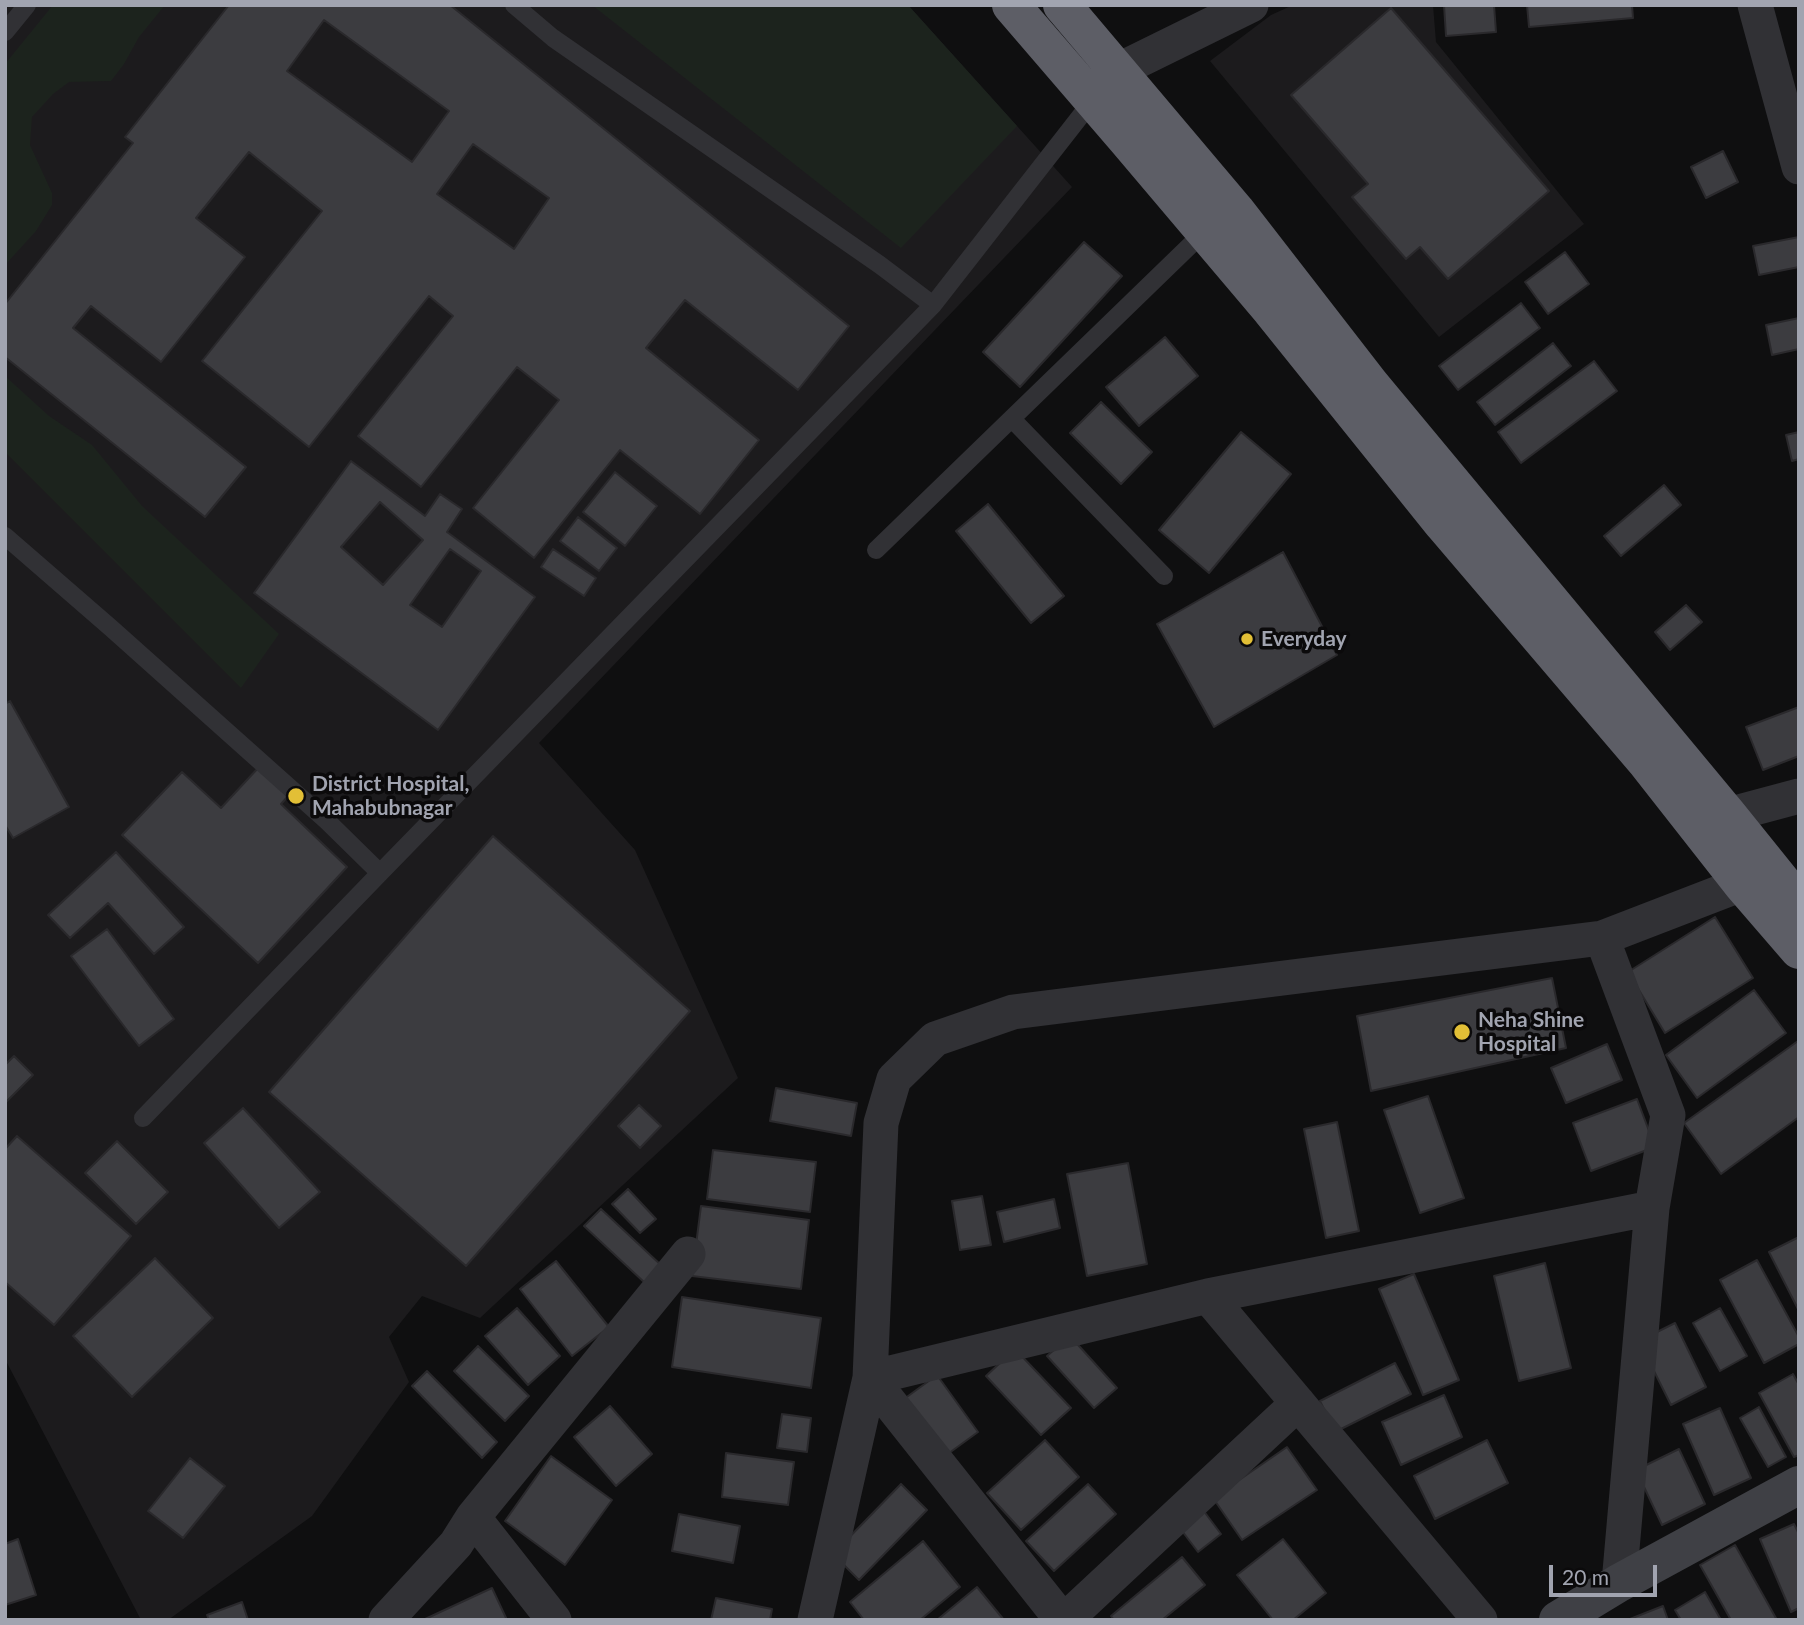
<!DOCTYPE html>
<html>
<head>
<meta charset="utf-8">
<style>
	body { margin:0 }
	#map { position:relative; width:1804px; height:1625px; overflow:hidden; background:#0f0f10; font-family:Lato,sans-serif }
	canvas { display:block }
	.frame { position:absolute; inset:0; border:7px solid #a1a4b0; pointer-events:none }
	.scale { position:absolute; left:1549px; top:1565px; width:108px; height:32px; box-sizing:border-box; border:4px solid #a1a4b0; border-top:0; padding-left:9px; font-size:21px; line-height:24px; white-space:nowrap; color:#a1a4b0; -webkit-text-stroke:5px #0b0a0b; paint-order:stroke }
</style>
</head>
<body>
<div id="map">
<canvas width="1804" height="1625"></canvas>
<div class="frame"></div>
<div class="scale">20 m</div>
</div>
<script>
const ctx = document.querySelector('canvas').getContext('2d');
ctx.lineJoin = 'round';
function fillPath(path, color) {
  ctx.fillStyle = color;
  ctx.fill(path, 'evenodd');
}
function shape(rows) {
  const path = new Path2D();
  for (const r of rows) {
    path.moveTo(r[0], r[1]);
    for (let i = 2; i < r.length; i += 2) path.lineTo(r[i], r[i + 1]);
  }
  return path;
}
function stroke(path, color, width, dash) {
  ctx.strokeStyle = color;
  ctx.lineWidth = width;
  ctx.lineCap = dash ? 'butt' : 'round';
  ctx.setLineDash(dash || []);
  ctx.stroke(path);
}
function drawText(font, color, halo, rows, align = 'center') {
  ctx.font = font + ' Lato,sans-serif';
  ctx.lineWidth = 7;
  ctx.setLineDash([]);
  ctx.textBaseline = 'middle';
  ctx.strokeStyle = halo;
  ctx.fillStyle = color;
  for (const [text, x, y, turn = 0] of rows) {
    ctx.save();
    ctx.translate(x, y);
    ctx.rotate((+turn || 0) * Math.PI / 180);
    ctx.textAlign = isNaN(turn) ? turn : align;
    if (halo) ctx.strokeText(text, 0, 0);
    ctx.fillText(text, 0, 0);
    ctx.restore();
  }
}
const built = shape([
	[5,5,908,5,1072,187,539,743,635,850,738,1078,480,1318,422,1296,389,1337,409,1382,312,1516,168,1620,141,1620,5,1359],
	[1293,5,1433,5,1436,42,1584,224,1439,337,1210,61,1271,15]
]);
const green = shape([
	[53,5,165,5,139,37,124,64,111,81,69,82,53,94,32,117,30,145,52,193,52,205,36,231,5,265,5,64],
	[592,5,908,5,1017,126,901,248],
	[5,376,49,416,92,445,142,506,279,634,241,688,5,452]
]);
const building = shape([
	[229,5,450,5,849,326,798,390,685,300,646,348,759,440,700,514,620,450,534,558,473,508,559,400,517,367,421,487,358,436,453,316,429,296,309,447,202,361,322,211,249,152,196,218,245,257,161,362,91,306,73,328,246,467,205,517,5,357,5,304,133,143,125,137,229,5],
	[324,20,449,111,412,162,287,71,324,20],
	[473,144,549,198,514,249,437,194,473,144],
	[1444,5,1494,5,1496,32,1446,36,1444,5],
	[1527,5,1632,5,1633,18,1529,27,1527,5],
	[1391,8,1549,191,1448,279,1420,247,1406,259,1352,197,1368,184,1291,95,1391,8],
	[1723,151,1738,182,1706,198,1691,167,1723,151],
	[1799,237,1799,267,1759,275,1753,246,1799,237],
	[1084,242,1122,276,1020,387,983,352,1084,242],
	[1565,252,1589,284,1548,314,1525,282,1565,252],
	[1521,303,1540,328,1458,390,1439,366,1521,303],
	[1799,318,1799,349,1772,355,1766,325,1799,318],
	[1165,337,1198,376,1139,426,1106,387,1165,337],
	[1553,343,1571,366,1495,425,1477,402,1553,343],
	[1594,361,1617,391,1521,463,1498,432,1594,361],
	[1101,402,1152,452,1121,484,1070,433,1101,402],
	[1241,432,1291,474,1209,573,1159,530,1241,432],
	[1799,432,1799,459,1792,461,1786,435,1799,432],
	[351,461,425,516,440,494,462,509,447,532,535,597,438,730,254,593,351,461],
	[380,502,423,540,383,585,341,547,380,502],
	[450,549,481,571,442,627,410,605,450,549],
	[615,472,657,506,625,546,583,512,615,472],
	[1664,485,1681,505,1621,556,1604,536,1664,485],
	[988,504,1064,596,1031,623,956,531,988,504],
	[578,517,617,548,599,571,560,541,578,517],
	[553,549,596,578,584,596,541,567,553,549],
	[1283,552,1337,655,1214,727,1157,624,1283,552],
	[1686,605,1702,622,1670,650,1655,632,1686,605],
	[10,701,69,807,13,838,5,825,5,704,10,701],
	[1799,707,1799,756,1763,770,1746,727,1799,707],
	[259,767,289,795,281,804,347,867,258,963,122,835,182,772,221,808,259,767],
	[493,836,690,1011,466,1266,269,1092,493,836],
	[116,852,184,927,154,954,108,903,70,938,48,915,116,852],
	[1715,917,1753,978,1665,1033,1628,972,1715,917],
	[107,929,174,1019,139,1046,71,956,107,929],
	[1552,978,1566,1048,1371,1091,1357,1016,1552,978],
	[1754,990,1786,1033,1697,1098,1666,1055,1754,990],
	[1798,1041,1799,1117,1721,1174,1684,1123,1798,1041],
	[1607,1044,1622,1080,1566,1103,1551,1068,1607,1044],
	[14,1056,33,1075,5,1103,5,1065,14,1056],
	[776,1088,857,1103,851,1136,770,1121,776,1088],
	[1428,1096,1464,1198,1420,1213,1384,1110,1428,1096],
	[1637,1099,1655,1147,1591,1171,1573,1123,1637,1099],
	[639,1105,661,1126,640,1148,618,1126,639,1105],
	[243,1108,320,1192,279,1228,204,1143,243,1108],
	[1337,1122,1359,1231,1326,1238,1304,1129,1337,1122],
	[17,1136,131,1236,54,1325,5,1282,5,1149,17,1136],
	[117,1141,168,1192,136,1224,85,1173,117,1141],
	[713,1150,816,1162,810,1212,707,1199,713,1150],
	[1128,1163,1147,1264,1087,1276,1067,1174,1128,1163],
	[628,1189,656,1219,640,1233,612,1204,628,1189],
	[982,1196,991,1245,960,1250,952,1201,982,1196],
	[1054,1199,1060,1228,1004,1242,997,1212,1054,1199],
	[701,1206,809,1220,801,1289,692,1276,701,1206],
	[601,1209,662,1266,645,1283,584,1226,601,1209],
	[1799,1237,1799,1311,1769,1252,1799,1237],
	[155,1258,213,1318,132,1397,73,1336,155,1258],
	[1757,1260,1799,1337,1799,1344,1764,1363,1720,1280,1757,1260],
	[556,1261,609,1327,572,1356,520,1289,556,1261],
	[1545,1263,1571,1368,1519,1381,1494,1276,1545,1263],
	[1414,1274,1459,1380,1423,1395,1379,1289,1414,1274],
	[682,1297,821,1318,811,1388,672,1367,682,1297],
	[517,1308,560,1356,528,1385,485,1336,517,1308],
	[1720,1308,1747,1356,1720,1371,1693,1323,1720,1308],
	[1675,1323,1706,1387,1671,1405,1639,1341,1675,1323],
	[1070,1336,1117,1388,1094,1408,1047,1356,1070,1336],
	[478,1346,529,1396,505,1421,454,1371,478,1346],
	[1015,1349,1071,1408,1041,1435,986,1376,1015,1349],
	[1395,1363,1411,1394,1335,1432,1320,1401,1395,1363],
	[427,1371,497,1442,482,1458,412,1386,427,1371],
	[1793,1374,1799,1385,1799,1455,1794,1457,1759,1393,1793,1374],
	[937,1375,978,1432,945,1456,904,1399,937,1375],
	[1444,1395,1462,1437,1401,1465,1382,1422,1444,1395],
	[610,1406,652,1454,616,1486,574,1437,610,1406],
	[1759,1407,1786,1457,1768,1467,1740,1418,1759,1407],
	[1720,1408,1751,1478,1714,1495,1683,1424,1720,1408],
	[782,1414,811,1418,807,1452,777,1448,782,1414],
	[1045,1440,1079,1477,1021,1530,987,1493,1045,1440],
	[1487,1440,1508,1483,1435,1519,1414,1476,1487,1440],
	[1287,1447,1317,1490,1242,1540,1213,1498,1287,1447],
	[1679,1449,1705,1504,1662,1525,1636,1470,1679,1449],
	[726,1453,794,1462,788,1505,722,1497,726,1453],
	[551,1456,612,1500,565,1565,505,1521,551,1456],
	[190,1458,225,1486,183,1538,148,1511,190,1458],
	[901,1484,927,1510,859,1580,833,1554,901,1484],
	[1088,1484,1116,1514,1054,1571,1026,1541,1088,1484],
	[1203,1510,1221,1534,1198,1552,1179,1527,1203,1510],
	[679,1514,740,1526,733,1563,672,1551,679,1514],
	[1794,1524,1799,1534,1799,1608,1791,1612,1760,1539,1794,1524],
	[18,1539,36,1595,5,1605,5,1544,18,1539],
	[1283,1539,1326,1593,1293,1620,1273,1620,1237,1575,1283,1539],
	[923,1541,960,1587,920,1620,864,1620,850,1602,923,1541],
	[1735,1545,1777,1620,1731,1620,1700,1565,1735,1545],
	[1182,1557,1205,1585,1162,1620,1114,1620,1111,1616,1182,1557],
	[977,1587,1004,1620,937,1620,977,1587],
	[492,1588,507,1620,423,1620,492,1588],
	[1705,1592,1721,1620,1681,1620,1675,1610,1705,1592],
	[716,1598,772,1609,770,1620,711,1620,716,1598],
	[242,1602,248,1620,209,1620,207,1615,242,1602],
	[1663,1606,1668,1620,1631,1620,1630,1619,1663,1606]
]);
const lane = shape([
	[514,5,553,38,880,265,933,305],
	[5,32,27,5],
	[1012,419,1164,576],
	[5,536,111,628,327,821,380,873],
	[876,550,1205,231],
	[143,1118,380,873,933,305,1093,100]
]);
const street = shape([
	[1755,5,1799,167],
	[1119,70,1251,5],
	[1728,815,1799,796],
	[1208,1296,1652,1208,1668,1115,1602,938,1742,884],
	[473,1517,688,1254],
	[1619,1583,1652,1208],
	[386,1620,456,1544,473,1517,554,1620],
	[815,1620,870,1378,1062,1620],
	[1065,1620,1298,1403],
	[1480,1620,1208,1296,870,1378,881,1123,894,1079,935,1039,1013,1012,1602,938]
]);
const secondary = shape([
	[1558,1620,1619,1583,1799,1485]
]);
const highway = shape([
	[1011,5,1128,141,1271,310,1443,524,1647,763,1742,884,1799,950],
	[1062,5,1236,211,1370,384,1728,815,1799,903]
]);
const markers = [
	[1247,639,7,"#e2bf36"],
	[296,796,9,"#e2bf36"],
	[1462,1032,9,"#e2bf36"]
];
const poiNames = [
	["Everyday",1261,639],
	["District Hospital,",312,784],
	["Mahabubnagar",312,808],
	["Neha Shine",1478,1020],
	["Hospital",1478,1044]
];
fillPath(built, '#1c1b1d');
fillPath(green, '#1c231d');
fillPath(building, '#3c3c40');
stroke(building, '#2a292c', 2);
stroke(lane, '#313135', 18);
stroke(street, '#313135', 35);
stroke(secondary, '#3f4045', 38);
stroke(highway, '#5d5e66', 38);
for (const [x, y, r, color] of markers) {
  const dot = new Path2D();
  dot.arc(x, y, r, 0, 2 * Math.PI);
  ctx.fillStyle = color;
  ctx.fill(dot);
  stroke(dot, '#0b0a0b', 2.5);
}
drawText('bold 21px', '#a1a4b0', '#0b0a0b', poiNames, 'left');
</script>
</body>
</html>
